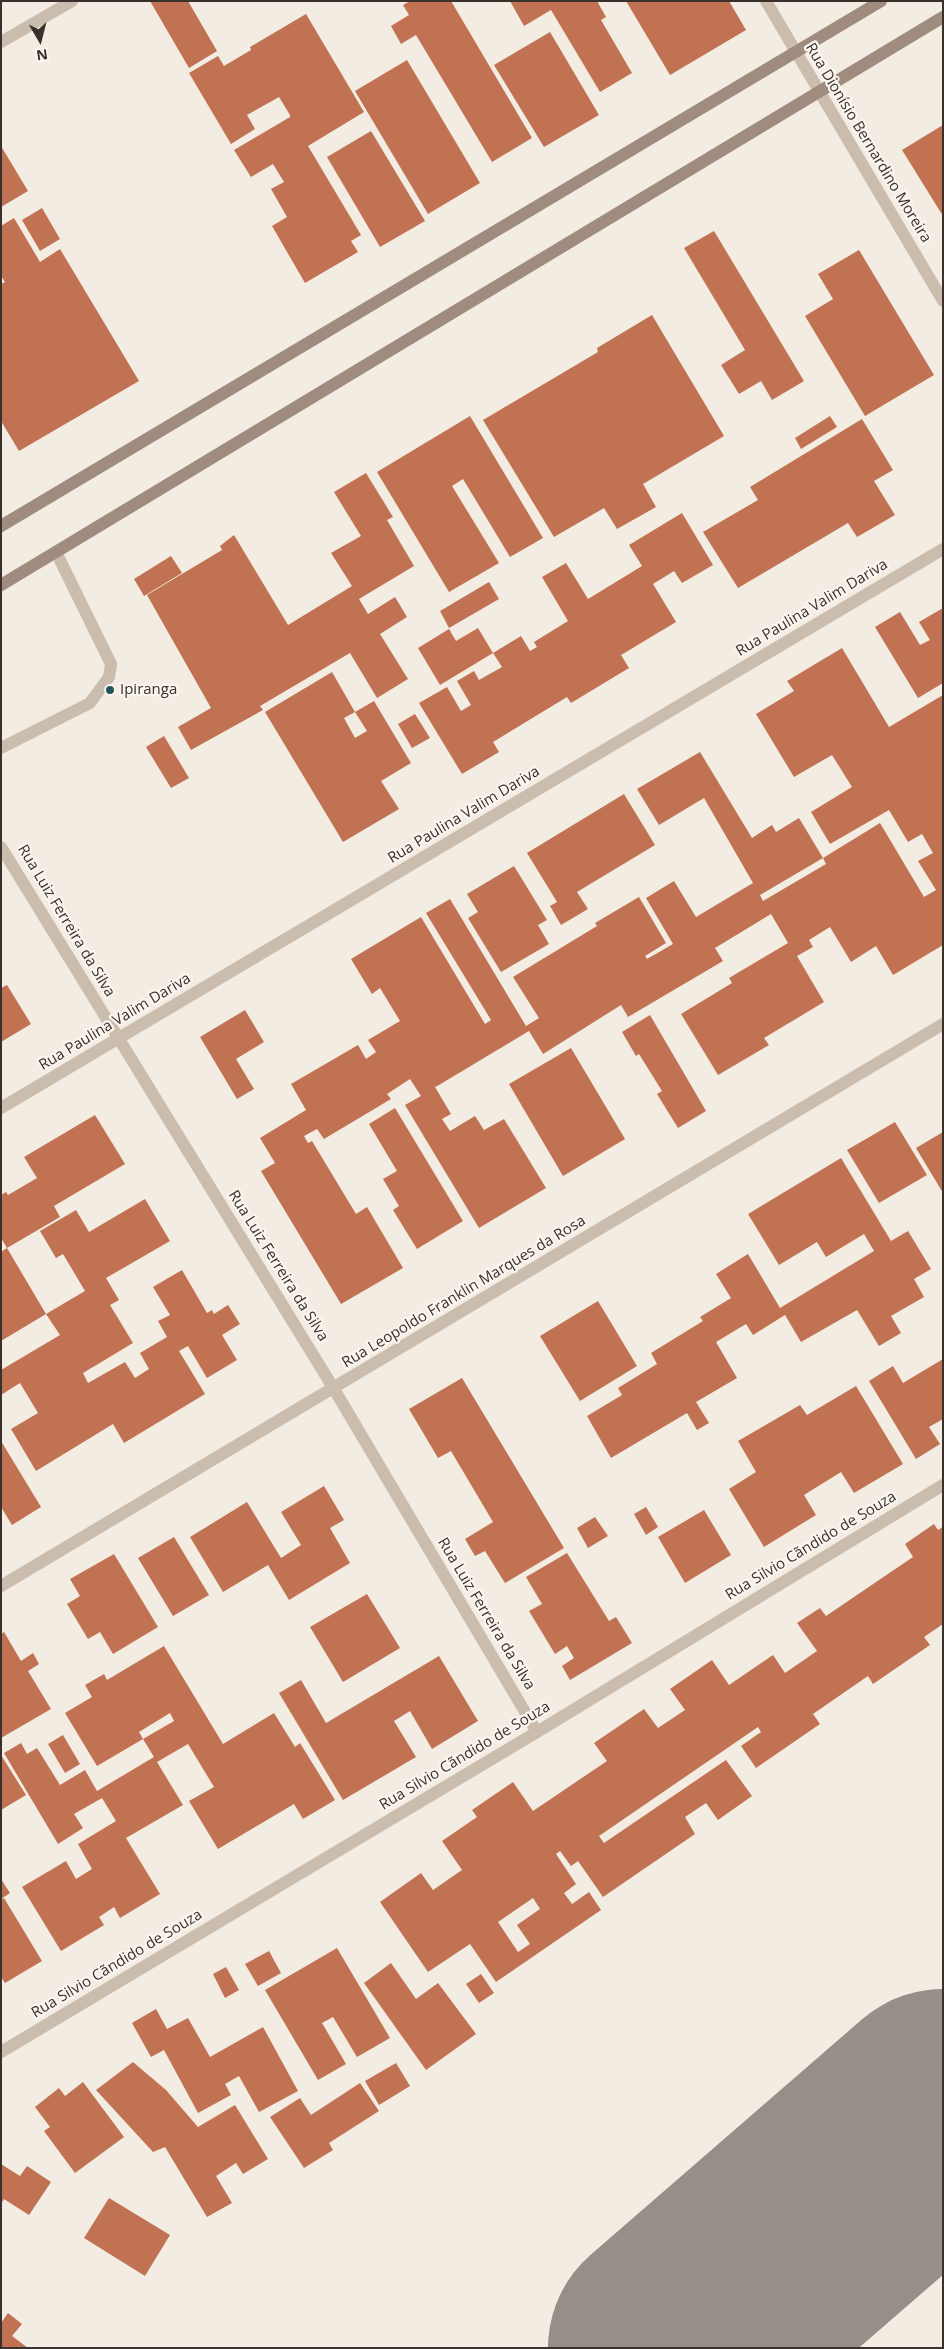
<!DOCTYPE html>
<html>
<head>
<meta charset="utf-8">
<style>
	body { margin:0 }
	#map { position:relative; width:944px; height:2349px; overflow:hidden; background:#f3ece2; font-family:"Open Sans",sans-serif }
	canvas { display:block }
	.frame { position:absolute; inset:0; border:2px solid #3a312c; pointer-events:none }
	.north { position:absolute; left:15px; top:15px; width:50px; height:50px; -webkit-text-stroke:4px #faf5ef; paint-order:stroke; rotate:172deg; font-size:14px; font-weight:700; line-height:20px; text-align:center; color:#3a312c }
	.north::after { content:''; display:block; margin:auto; width:18px; height:22px; background:#3a312c; clip-path:polygon(50% 0,100% 100%,50% 72%,0 100%) }
</style>
</head>
<body>
<div id="map">
<canvas width="944" height="2349"></canvas>
<div class="frame"></div>
<div class="north">N</div>
</div>
<script>
const ctx = document.querySelector('canvas').getContext('2d');
ctx.lineJoin = 'round';
function shape(rows) {
  const path = new Path2D();
  for (const r of rows) {
    path.moveTo(r[0], r[1]);
    for (let i = 2; i < r.length; i += 2) path.lineTo(r[i], r[i + 1]);
  }
  return path;
}
function stroke(path, color, width, dash) {
  ctx.strokeStyle = color;
  ctx.lineWidth = width;
  ctx.lineCap = dash ? 'butt' : 'round';
  ctx.setLineDash(dash || []);
  ctx.stroke(path);
}
function fillPath(path, color) {
  ctx.fillStyle = color;
  ctx.fill(path, 'evenodd');
}
function drawText(font, color, halo, rows, align = 'center') {
  ctx.font = font + ' "Open Sans",sans-serif';
  ctx.lineWidth = 4.5;
  ctx.setLineDash([]);
  ctx.textBaseline = 'middle';
  ctx.strokeStyle = halo;
  ctx.fillStyle = color;
  for (const [text, x, y, turn = 0] of rows) {
    ctx.save();
    ctx.translate(x, y);
    ctx.rotate((+turn || 0) * Math.PI / 180);
    ctx.textAlign = isNaN(turn) ? turn : align;
    if (halo) ctx.strokeText(text, 0, 0);
    ctx.fillText(text, 0, 0);
    ctx.restore();
  }
}
const runway = shape([
	[671,2348,943,2112]
]);
const building = shape([
	[150,1,188,1,217,51,189,68],
	[410,1,451,1,532,138,492,162,416,35,401,44,391,26,409,15,403,5],
	[510,1,597,1,606,17,601,20,632,73,600,92,551,10,524,26],
	[626,1,729,1,746,30,670,75],
	[306,14,364,112,308,146,361,235,351,241,358,252,305,283,272,226,287,217,271,189,284,182,273,164,251,177,234,150,290,117,290,115,279,97,247,115,255,129,231,144,189,73,218,56,224,66,251,50,250,47],
	[550,32,599,115,544,147,494,65],
	[407,60,480,183,428,214,355,91],
	[943,125,943,216,902,150],
	[371,131,425,221,380,247,327,157],
	[1,146,28,191,1,207],
	[42,208,60,239,40,251,22,220],
	[14,218,40,262,60,249,139,381,19,451,1,421,1,284,5,282,1,276,1,226],
	[714,231,804,381,772,400,761,381,739,394,721,365,745,350,684,248],
	[859,250,934,375,865,416,805,316,833,299,818,274],
	[652,315,724,436,643,484,656,507,617,529,604,508,554,537,483,420,598,352,597,348],
	[470,416,543,538,510,557,463,479,452,486,499,563,449,592,377,472],
	[830,416,837,427,801,449,795,438],
	[862,419,893,470,874,481,895,515,857,537,848,523,738,588,703,532,758,500,750,487],
	[366,473,393,517,387,520,414,566,359,599,368,614,395,597,407,617,380,634,408,679,377,698,350,653,260,706,263,710,191,750,178,727,211,708,147,595,222,550,220,546,234,535,288,625,352,586,331,553,361,536,334,492],
	[682,513,713,565,682,583,674,571,653,584,676,622,621,655,629,668,571,703,567,697,493,742,499,752,462,774,419,703,447,687,461,711,471,705,457,681,474,671,479,680,502,667,493,653,521,636,530,651,537,647,534,642,568,621,542,577,566,563,588,599,642,566,629,545],
	[171,556,182,573,144,596,134,579],
	[489,582,499,599,449,628,440,611],
	[943,608,943,683,918,698,875,627,900,612,920,645,930,640,919,622],
	[478,628,493,653,440,685,418,648,449,629,456,641],
	[842,648,889,727,943,695,943,945,893,975,876,946,851,962,830,927,809,940,813,947,797,956,824,1002,764,1038,769,1045,718,1075,681,1014,732,983,729,978,788,943,771,914,715,948,723,961,628,1017,621,1005,543,1054,529,1031,439,1085,435,1087,451,1114,442,1119,450,1131,475,1116,484,1130,504,1119,546,1188,479,1228,405,1105,421,1096,410,1079,387,1094,391,1099,324,1139,317,1129,304,1136,308,1143,312,1141,356,1214,367,1207,403,1268,341,1304,261,1171,275,1163,260,1138,306,1110,291,1084,358,1045,366,1059,376,1052,368,1040,400,1021,380,988,372,994,351,959,421,917,485,1024,491,1020,426,913,450,899,526,1026,539,1018,513,977,597,926,595,923,639,897,666,943,645,956,647,959,673,944,646,898,674,881,696,917,753,883,704,798,659,825,637,789,700,752,752,838,772,825,776,832,799,818,823,858,760,895,763,901,826,864,823,858,880,823,924,897,936,890,918,861,933,853,922,834,908,842,889,810,830,844,811,812,852,787,832,755,794,777,756,714,794,691,787,681],
	[332,672,355,712,374,701,411,763,381,781,399,809,343,842,265,712],
	[355,712,367,731,355,738,344,718],
	[415,714,430,738,412,748,398,724],
	[164,736,189,778,171,788,146,747],
	[624,794,655,845,577,892,588,909,561,925,550,906,557,902,527,853],
	[514,866,547,920,538,925,549,944,501,972,468,918,478,912,467,894],
	[7,985,31,1024,1,1042,1,988],
	[245,1010,264,1042,236,1059,254,1089,237,1099,200,1037],
	[650,1015,706,1111,678,1128,657,1094,662,1091,639,1054,636,1056,622,1032],
	[571,1048,625,1139,563,1176,509,1084],
	[395,1108,463,1221,417,1249,393,1210,399,1206,383,1179,397,1171,369,1124],
	[95,1115,125,1164,54,1206,60,1217,7,1248,46,1314,1,1341,1,1252,7,1248,1,1238,1,1195,6,1192,8,1195,37,1178,24,1157],
	[895,1122,927,1175,879,1203,847,1150],
	[943,1132,943,1193,916,1148],
	[841,1158,891,1241,908,1231,931,1269,914,1279,924,1297,891,1316,901,1333,879,1346,857,1310,801,1342,785,1315,753,1335,746,1324,716,1342,737,1378,696,1402,709,1423,697,1430,687,1413,611,1458,587,1416,622,1395,618,1388,657,1364,651,1353,703,1321,700,1317,731,1298,716,1274,748,1254,780,1308,874,1251,864,1234,826,1257,817,1242,779,1265,748,1214],
	[145,1199,170,1241,106,1278,119,1300,110,1305,133,1343,83,1373,88,1383,125,1362,135,1378,149,1369,140,1353,167,1337,158,1321,170,1315,153,1287,182,1270,207,1313,212,1310,214,1314,228,1305,240,1324,222,1335,237,1360,207,1378,188,1346,179,1351,205,1394,124,1443,113,1424,36,1471,11,1429,38,1413,20,1383,1,1395,1,1370,60,1335,46,1314,85,1291,63,1254,56,1258,40,1231,76,1210,89,1232],
	[598,1301,637,1366,580,1401,540,1336],
	[943,1359,943,1419,929,1427,940,1444,916,1459,869,1381,893,1366,903,1383],
	[462,1378,564,1548,505,1583,485,1551,475,1556,465,1539,493,1522,451,1451,438,1458,409,1409],
	[856,1386,903,1464,854,1493,841,1472,804,1495,816,1515,764,1547,729,1489,756,1472,738,1441,800,1405,807,1415],
	[1,1441,41,1507,12,1525,1,1507],
	[324,1486,344,1520,330,1528,350,1563,289,1600,268,1565,223,1592,190,1537,247,1502,281,1558,301,1545,281,1512],
	[646,1507,658,1527,646,1535,634,1514],
	[704,1510,731,1555,685,1583,658,1537],
	[595,1517,608,1536,588,1548,577,1528],
	[934,1524,938,1530,943,1527,943,1624,924,1637,930,1645,873,1684,868,1676,813,1714,820,1724,756,1768,741,1746,761,1732,758,1727,599,1836,604,1843,726,1760,752,1796,718,1820,706,1803,685,1817,695,1834,603,1897,578,1861,571,1866,560,1851,556,1854,576,1884,564,1893,572,1904,589,1892,601,1910,496,1982,470,1944,428,1972,380,1902,421,1873,433,1890,462,1870,442,1841,477,1817,472,1810,513,1782,533,1811,607,1761,594,1743,644,1709,658,1728,685,1710,670,1689,712,1660,729,1685,773,1655,785,1673,817,1651,797,1623,820,1608,826,1616,913,1557,905,1544],
	[533,1898,540,1909,517,1925,530,1944,518,1952,498,1922],
	[174,1537,209,1595,173,1616,138,1558],
	[567,1553,609,1621,616,1617,632,1643,570,1680,562,1666,574,1658,567,1646,555,1654,529,1611,542,1604,526,1577],
	[114,1554,158,1627,113,1654,100,1632,88,1639,67,1604,80,1596,70,1579],
	[367,1594,400,1648,343,1682,310,1627],
	[4,1632,21,1661,33,1653,39,1664,28,1671,51,1709,1,1738,1,1634],
	[164,1646,223,1744,274,1713,295,1747,300,1743,335,1800,303,1819,294,1804,218,1849,189,1801,214,1787,188,1744,157,1762,183,1805,126,1838,160,1894,120,1918,114,1907,99,1917,104,1925,61,1951,22,1887,66,1861,76,1879,92,1869,78,1844,116,1821,102,1798,74,1814,83,1828,58,1844,4,1753,21,1743,27,1754,37,1748,60,1785,85,1770,97,1791,154,1757,143,1739,174,1721,170,1713,139,1732,143,1739,97,1766,65,1713,92,1697,85,1685,104,1674,107,1680],
	[439,1656,478,1721,432,1749,410,1711,394,1721,416,1757,343,1800,279,1693,301,1680,326,1723],
	[63,1735,80,1764,65,1773,48,1744],
	[1,1755,26,1795,1,1810],
	[1,1879,10,1893,1,1899],
	[4,1898,42,1961,5,1983,1,1977,1,1900],
	[337,1948,390,2038,357,2057,333,2017,322,2023,346,2064,318,2080,265,1990],
	[269,1951,281,1973,258,1986,245,1964],
	[391,1963,416,1999,438,1983,476,2034,426,2070,364,1983],
	[226,1967,239,1990,225,1998,213,1974],
	[481,1974,494,1993,479,2003,466,1984],
	[156,2009,167,2029,188,2018,210,2057,263,2027,298,2091,259,2112,239,2076,225,2084,231,2095,198,2113,164,2050,151,2057,132,2023],
	[133,2062,166,2090,198,2127,235,2105,268,2159,243,2174,236,2163,216,2176,232,2203,207,2217,165,2147,153,2152,96,2090],
	[396,2063,410,2086,379,2105,365,2081],
	[83,2082,124,2137,75,2173,44,2131,50,2127,35,2107,59,2088,65,2096],
	[360,2083,379,2111,329,2143,333,2150,304,2168,270,2117,300,2098,311,2115],
	[1,2164,20,2176,27,2166,51,2182,29,2215,4,2199,1,2204],
	[109,2198,170,2235,145,2276,84,2238],
	[8,2313,22,2324,12,2336,28,2348,1,2348,1,2323]
]);
const service = shape([
	[1,748,90,703,109,677,111,664,56,552]
]);
const minor = shape([
	[766,1,943,301],
	[1,42,72,1],
	[1,847,334,1389,537,1732],
	[1,1108,943,549],
	[1,1586,943,1024],
	[1,2052,537,1732,943,1485]
]);
const secondary = shape([
	[1,526,881,1],
	[1,585,943,17]
]);
const markers = [
	[110,690,5,"#23545a"]
];
const streetNames = [
	["Rua Dionísio Bernardino Moreira",868,143,59],
	["Rua Paulina Valim Dariva",812,608,-31],
	["Rua Paulina Valim Dariva",464,815,-31],
	["Rua Luiz Ferreira da Silva",66,921,59],
	["Rua Paulina Valim Dariva",115,1022,-31],
	["Rua Luiz Ferreira da Silva",278,1266,58],
	["Rua Leopoldo Franklin Marques da Rosa",464,1292,-31],
	["Rua Silvio Cãndido de Souza",811,1546,-31],
	["Rua Luiz Ferreira da Silva",486,1614,59],
	["Rua Silvio Cãndido de Souza",465,1756,-31],
	["Rua Silvio Cãndido de Souza",117,1964,-31]
];
const poiNames = [
	["Ipiranga",120,690]
];
stroke(runway, '#968e87', 246);
fillPath(building, '#c17252');
stroke(service, '#cbbdae', 12);
stroke(minor, '#cbbdae', 12);
stroke(secondary, '#9f8c7f', 12);
for (const [x, y, r, color] of markers) {
  const dot = new Path2D();
  dot.arc(x, y, r, 0, 2 * Math.PI);
  ctx.fillStyle = color;
  ctx.fill(dot);
  stroke(dot, '#faf5ef', 2);
}
drawText('15px', '#3a312c', '#faf5ef', streetNames);
drawText('15px', '#3a312c', '#faf5ef', poiNames, 'left');
</script>
</body>
</html>
